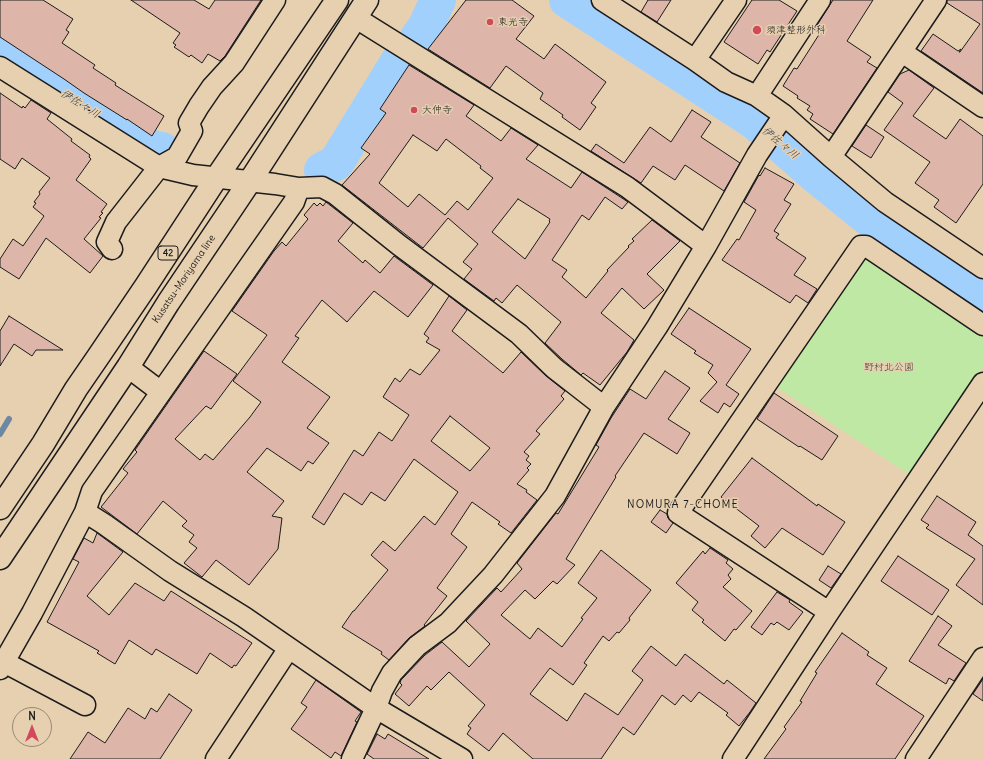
<!DOCTYPE html>
<html>
<head>
<meta charset="utf-8">
<style>
	body { margin:0 }
	#map { position:relative; width:983px; height:759px; overflow:hidden; background:#e7d0b0; font-family:Delius,sans-serif }
	canvas { display:block }
	.north { position:absolute; left:12px; top:707px; width:40px; height:40px; box-sizing:border-box; background:#e7d0b0; border:1px solid #968875; border-radius:50%; rotate:0deg; font-size:11px; font-weight:700; line-height:16px; text-align:center; color:#1c1c1c }
	.north::after { content:''; display:block; margin:auto; width:14px; height:18px; background:#d1495b; clip-path:polygon(50% 0,100% 100%,50% 72%,0 100%) }
</style>
</head>
<body>
<div id="map">
<canvas width="983" height="759"></canvas>
<div class="north">N</div>
</div>
<script>
const ctx = document.querySelector('canvas').getContext('2d');
ctx.lineJoin = 'round';
function fillPath(path, color) {
  ctx.fillStyle = color;
  ctx.fill(path, 'evenodd');
}
function shape(rows) {
  const path = new Path2D();
  for (const r of rows) {
    path.moveTo(r[0], r[1]);
    for (let i = 2; i < r.length; i += 2) path.lineTo(r[i], r[i + 1]);
  }
  return path;
}
function stroke(path, color, width, dash) {
  ctx.strokeStyle = color;
  ctx.lineWidth = width;
  ctx.lineCap = dash ? 'butt' : 'round';
  ctx.setLineDash(dash || []);
  ctx.stroke(path);
}
function drawText(font, color, halo, rows, align = 'center') {
  ctx.font = font + ' Delius,"Klee One",sans-serif';
  ctx.lineWidth = 3;
  ctx.setLineDash([]);
  ctx.textBaseline = 'middle';
  ctx.strokeStyle = halo;
  ctx.fillStyle = color;
  for (const [text, x, y, turn = 0] of rows) {
    ctx.save();
    ctx.translate(x, y);
    ctx.rotate((+turn || 0) * Math.PI / 180);
    ctx.textAlign = isNaN(turn) ? turn : align;
    if (halo) ctx.strokeText(text, 0, 0);
    ctx.fillText(text, 0, 0);
    ctx.restore();
  }
}
const green = shape([
	[861,260,873,260,983,337,983,367,910,475,776,387]
]);
const stream = shape([
	[0,434,9,419]
]);
const river = shape([
	[567,0,755,122,814,174,867,217,983,301],
	[418,37,425,28,438,0],
	[0,53,42,77,153,149,162,150],
	[322,170,336,163,398,62]
]);
const building = shape([
	[0,0,43,0,73,19,66,30,69,32,62,43,95,65,93,68,116,83,115,85,164,116,152,136,127,119,127,120,84,93,64,79,0,37,0,0],
	[131,0,194,0,209,9,215,0,261,0,225,56,220,61,208,54,202,63,191,55,189,57,174,47,176,45,173,43,180,33,131,0],
	[466,0,512,0,534,16,516,39,544,59,555,44,606,82,591,103,596,107,580,130,562,117,563,115,540,99,543,93,506,66,490,88,428,49,466,0],
	[648,0,671,0,657,22,641,12,648,0],
	[752,0,779,0,797,11,770,52,767,50,758,64,724,42,752,0],
	[833,0,873,0,847,41,871,57,867,62,877,68,833,134,810,119,813,114,807,110,810,106,797,98,798,96,783,86,794,68,797,69,820,33,814,30,833,0],
	[947,0,983,0,983,93,921,51,933,34,958,51,961,49,959,52,960,52,980,24,947,3,947,0],
	[409,65,474,105,466,116,501,141,511,128,538,145,526,159,571,188,582,172,628,202,622,209,605,197,589,220,582,215,552,260,567,270,562,277,586,298,608,271,607,270,629,247,628,246,634,241,632,239,652,220,680,241,647,274,664,290,644,309,622,288,601,313,634,340,627,352,600,385,583,373,581,375,562,359,545,343,561,322,517,285,502,303,496,298,494,301,464,279,472,269,463,262,478,244,448,218,423,248,342,185,370,154,361,148,386,113,380,109,409,65],
	[413,135,437,151,446,139,481,166,480,168,493,178,468,210,457,201,445,215,419,194,408,207,379,183,413,135],
	[518,199,550,219,549,221,550,222,525,259,492,232,518,199],
	[909,70,934,88,913,116,946,139,960,119,983,136,983,184,956,223,934,207,939,200,915,183,930,162,884,130,903,103,888,92,900,74,909,70],
	[0,93,22,108,23,106,25,108,31,100,51,113,47,119,72,139,71,141,90,155,89,157,91,159,76,180,107,204,101,212,103,213,99,217,101,218,84,239,103,256,90,273,46,238,19,279,0,267,0,259,13,239,23,246,44,216,33,207,36,203,34,202,40,194,39,192,50,178,22,158,15,169,0,159,0,93],
	[692,110,711,122,701,137,740,163,724,191,685,165,675,180,653,166,641,183,591,151,596,144,624,163,650,127,671,142,692,110],
	[866,125,884,137,871,158,852,146,866,125],
	[765,168,794,184,784,200,791,204,774,231,779,234,776,238,806,258,794,275,817,289,808,303,796,295,790,303,722,260,737,239,739,240,756,210,744,202,759,175,760,176,765,168],
	[326,202,353,223,338,241,363,263,365,260,380,273,394,256,433,285,408,317,374,291,347,322,322,300,295,336,299,338,282,362,330,397,307,428,329,443,313,464,308,461,301,471,267,448,247,472,284,501,272,516,282,518,278,549,249,585,216,560,202,577,184,563,197,548,189,542,194,535,182,526,187,521,163,501,137,534,101,507,128,473,123,469,137,452,135,450,204,351,237,374,211,409,206,406,175,439,200,460,205,454,213,460,250,417,261,402,233,381,267,335,232,311,274,251,282,242,286,246,308,219,304,215,314,203,317,206,320,203,323,206,326,202],
	[449,296,467,310,452,331,503,373,521,352,546,376,565,391,561,396,564,399,536,431,540,434,524,452,529,456,526,460,531,464,527,468,529,470,517,484,527,490,526,492,537,500,511,533,498,524,500,522,472,502,451,534,467,547,437,588,447,596,424,625,425,626,409,638,389,660,381,654,382,652,342,627,353,611,354,611,388,570,371,555,383,541,395,551,424,516,435,525,458,492,414,459,385,501,371,492,362,505,344,493,324,525,312,517,354,450,363,456,379,432,392,441,409,415,383,397,395,378,400,382,410,369,420,375,440,350,426,342,429,338,424,334,449,296],
	[450,416,490,448,470,471,431,441,450,416],
	[689,308,751,349,726,385,739,394,730,407,724,403,718,413,700,401,717,382,708,373,713,365,694,353,696,351,671,334,689,308],
	[9,316,63,350,36,350,32,356,14,344,0,366,0,331,9,316],
	[665,371,690,388,668,419,690,433,677,454,644,433,615,476,616,477,566,559,575,565,557,584,553,581,535,599,525,590,501,615,530,639,538,628,562,647,583,619,581,618,597,598,578,583,601,550,651,590,629,618,630,620,619,633,617,632,609,641,603,636,584,663,587,665,573,685,550,668,530,694,567,721,585,693,618,715,643,680,632,671,651,646,676,666,685,654,724,684,727,680,756,703,750,712,739,726,726,715,728,713,699,692,691,702,683,695,675,705,662,695,634,735,623,727,601,759,533,759,503,733,489,751,467,734,471,728,468,726,485,705,449,672,431,690,427,686,409,706,395,694,402,685,400,683,401,680,425,655,442,642,469,667,490,644,466,621,497,588,501,592,522,569,517,563,556,513,558,514,599,447,596,445,611,418,630,389,646,399,665,371],
	[774,393,838,436,822,460,800,446,799,447,757,419,774,393],
	[752,458,817,506,818,504,845,522,823,555,782,528,765,548,751,536,759,526,721,497,752,458],
	[937,496,976,522,968,535,983,546,983,605,956,585,975,559,926,528,929,525,921,520,937,496],
	[660,510,667,514,668,518,673,523,666,533,651,522,660,510],
	[97,533,123,552,87,596,109,615,135,583,164,601,171,591,252,643,236,666,234,665,232,668,210,653,197,674,156,649,152,655,129,640,115,664,97,653,99,651,47,622,79,562,73,559,84,538,93,543,97,533],
	[710,548,728,560,726,563,733,569,728,575,731,579,723,587,752,611,736,630,734,629,725,641,702,622,704,620,692,610,698,602,676,583,703,551,705,554,710,548],
	[898,556,949,590,932,615,881,581,898,556],
	[828,566,841,574,831,588,819,580,828,566],
	[777,592,790,600,789,602,803,612,789,630,777,622,774,625,771,623,762,635,751,627,777,592],
	[938,616,952,626,938,645,966,663,954,681,949,678,946,684,909,661,938,616],
	[842,633,869,652,867,655,887,668,876,684,924,716,895,759,764,759,786,729,784,727,802,702,800,701,817,673,815,672,842,633],
	[983,679,983,701,973,694,983,679],
	[316,680,361,712,355,721,357,722,341,756,335,752,331,758,291,729,307,707,301,703,316,680],
	[169,694,192,710,160,759,70,759,88,732,105,743,128,708,145,719,151,708,157,712,169,694],
	[377,734,385,739,388,734,429,759,374,759,367,754,377,734]
]);
const street = shape([
	[602,0,695,60],
	[736,0,695,60,726,82,757,96,784,115,831,157,885,202,983,268],
	[356,18,627,187,706,246],
	[902,52,983,107],
	[0,67,159,167,193,175,275,184,299,188,322,187,335,194,399,245,519,334,554,368,604,407],
	[757,96,820,0],
	[831,157,936,0],
	[112,249,107,242,116,222,159,167,177,157,192,131,189,123,199,106,212,87,234,63,275,0],
	[128,367,161,392],
	[85,512,104,524,170,571,244,617,376,708,462,759],
	[829,612,678,513,861,246,866,246,983,325],
	[0,660,85,705],
	[0,669,32,613,85,512,92,491,294,202,299,188],
	[216,759,289,648],
	[352,759,376,708,382,691,392,673,417,646,448,623,493,575,555,496,604,407,657,327,706,246,757,155,784,115],
	[733,759,829,612,983,383],
	[916,759,983,658]
]);
const primary = shape([
	[0,508,43,444,76,389,98,357,146,286,217,177,337,0],
	[0,558,128,367,168,303,250,181,367,0]
]);
const markers = [
	[490,22,4,"#d1495b"],
	[757,30,5,"#d1495b"],
	[414,110,4,"#d1495b"]
];
const shields = [
	[168,253,20]
];
const shieldNames = [
	["42",168,253]
];
const poiNames = [
	["東光寺",498,22],
	["須津整形外科",766,30],
	["大仲寺",422,110]
];
const streetNames = [
	["Kusatsu-Moriyama line",184,279,-56]
];
const parkNames = [
	["野村北公園",889,367]
];
const waterNames = [
	["伊佐々川",80,104,32],
	["伊佐々川",780,143,40]
];
const neighbourhoodNames = [
	["NOMURA 7-CHOME",683,505]
];
fillPath(green, '#bfe8a4');
stroke(stream, '#6c88a3', 6);
stroke(river, '#a1d0fd', 36);
fillPath(building, '#deb5a9');
stroke(building, '#1c1c1c', 1);
stroke(street, '#1c1c1c', 23);
stroke(primary, '#1c1c1c', 25);
stroke(street, '#e7d0b0', 20);
stroke(primary, '#e7d0b0', 22);
for (const [x, y, r, color] of markers) {
  const dot = new Path2D();
  dot.arc(x, y, r, 0, 2 * Math.PI);
  ctx.fillStyle = color;
  ctx.fill(dot);
  stroke(dot, '#e7d0b0', 1.5);
}
for (const [x, y, w] of shields) {
  const box = new Path2D();
  box.roundRect(x - w / 2, y - 7, w, 14, 3);
  ctx.fillStyle = '#e7d0b0';
  ctx.fill(box);
  stroke(box, '#1c1c1c', 1);
}
drawText('bold 9px', '#1c1c1c', null, shieldNames);
drawText('10px', '#1c1c1c', '#e7d0b0', poiNames, 'left');
drawText('10px', '#1c1c1c', '#e7d0b0', streetNames);
drawText('10px', '#3d4537', '#e7d0b0', parkNames);
drawText('italic 11px', '#374049', '#e7d0b0', waterNames);
ctx.letterSpacing = '1px';
drawText('11px', '#1c1c1c', '#e7d0b0', neighbourhoodNames);
ctx.letterSpacing = '0px';
</script>
</body>
</html>
